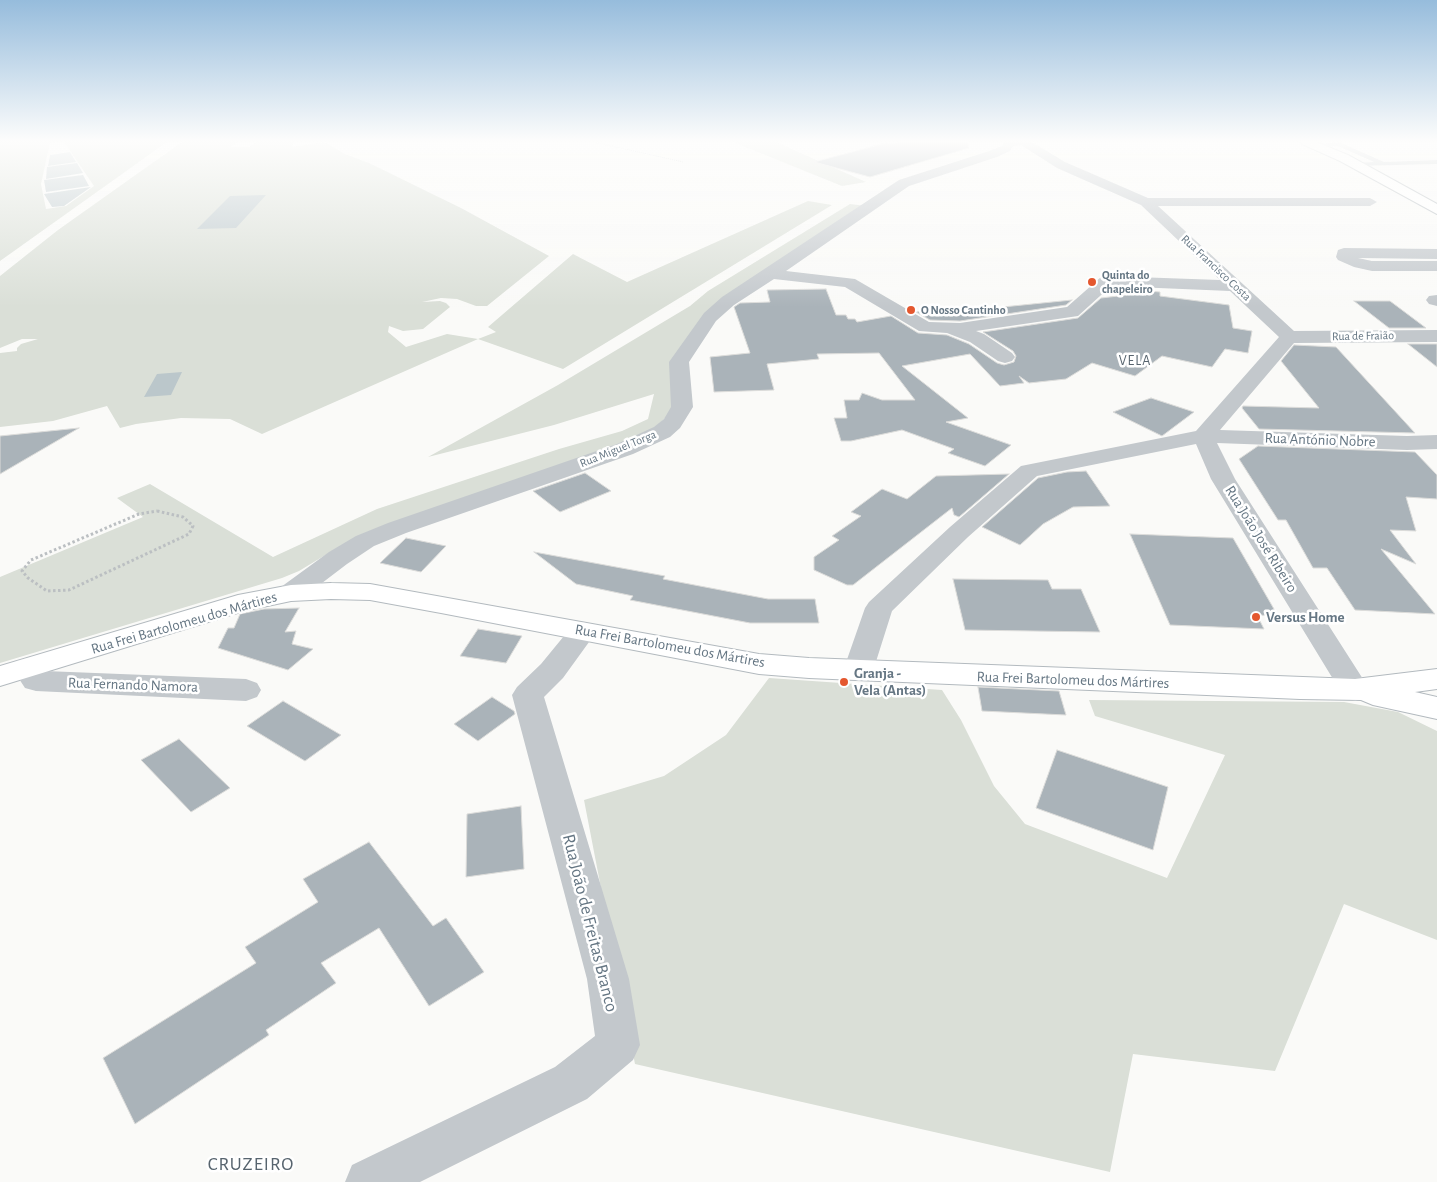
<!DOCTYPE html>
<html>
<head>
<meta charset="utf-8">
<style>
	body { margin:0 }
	canvas { display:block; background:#fafaf8 }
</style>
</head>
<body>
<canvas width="1437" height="1182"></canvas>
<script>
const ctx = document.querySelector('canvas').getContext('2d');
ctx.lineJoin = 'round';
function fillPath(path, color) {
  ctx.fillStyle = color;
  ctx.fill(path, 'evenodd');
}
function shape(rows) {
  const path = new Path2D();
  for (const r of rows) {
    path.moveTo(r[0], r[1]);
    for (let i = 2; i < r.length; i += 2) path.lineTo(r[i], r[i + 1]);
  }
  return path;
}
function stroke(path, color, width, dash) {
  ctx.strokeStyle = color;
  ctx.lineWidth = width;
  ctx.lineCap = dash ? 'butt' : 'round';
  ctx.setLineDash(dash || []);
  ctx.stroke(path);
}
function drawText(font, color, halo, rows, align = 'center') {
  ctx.font = font + ' "Alegreya Sans",sans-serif';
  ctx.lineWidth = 5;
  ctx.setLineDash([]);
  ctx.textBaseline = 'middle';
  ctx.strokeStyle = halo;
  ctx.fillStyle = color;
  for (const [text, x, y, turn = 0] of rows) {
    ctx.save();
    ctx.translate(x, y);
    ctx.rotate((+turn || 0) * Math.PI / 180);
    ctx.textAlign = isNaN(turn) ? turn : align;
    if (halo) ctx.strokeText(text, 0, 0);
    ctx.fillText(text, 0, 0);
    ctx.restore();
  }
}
const green = shape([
	[0,142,56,142,50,143,41,184,46,209,66,206,94,186,64,142,167,142,0,261],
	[182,142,237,142,231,147,249,147,256,142,295,142,291,147,324,142,345,154,369,163,461,208,549,256,487,306,476,306,457,299,441,298,422,302,440,301,446,303,450,307,423,329,403,331,389,326,388,332,406,347,447,334,478,339,496,332,488,327,573,254,627,282,808,201,832,205,563,369,478,339,262,434,230,419,181,418,136,424,120,428,107,406,53,421,0,427,0,353,17,351,17,348,21,344,38,339,22,339,0,348,0,276,58,230],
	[733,142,776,142,866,182,842,186],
	[850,204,866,206,685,340,676,406,653,431,342,545,299,571,282,578,0,663,0,577,143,517,117,498,150,484,273,557,377,509,559,449,622,431,648,419,654,394,554,425,428,457,558,385,690,306,708,291],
	[769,678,942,690,961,720,994,786,1025,824,1167,878,1225,755,1095,716,1089,700,1344,702,1398,712,1437,731,1437,940,1344,904,1275,1071,1133,1054,1110,1172,635,1064,584,800,664,776,726,735]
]);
const water = shape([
	[70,152,76,162,48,166,50,155],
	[77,163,83,173,46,179,47,167],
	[83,175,89,186,46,192,44,180],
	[91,187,64,206,52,207,44,194],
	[266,195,236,228,197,229,230,196],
	[182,372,171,395,144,397,157,374]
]);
const building = shape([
	[901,142,968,142,969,148,870,177,814,162,886,143,892,144,901,142],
	[826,289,836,315,846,315,848,319,855,319,857,322,891,316,918,333,947,335,969,344,997,363,1004,365,1014,362,1016,356,1013,351,983,332,1078,318,1101,298,1127,295,1127,289,1160,292,1160,296,1229,305,1233,328,1252,331,1248,353,1225,349,1212,367,1162,356,1135,376,1092,363,1066,379,1029,383,1019,376,1024,383,1000,386,970,354,902,366,968,418,946,422,1011,445,985,466,948,453,954,449,902,430,851,441,841,441,834,418,847,418,844,400,859,400,862,393,882,400,915,400,879,353,817,354,819,359,767,364,774,390,714,392,710,357,750,353,734,307,740,303,770,302,767,290,826,289],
	[1072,300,1066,305,960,321,930,320,916,312,958,308,963,311,1072,300],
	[1354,301,1390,301,1426,328,1389,328,1354,301],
	[1408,344,1437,344,1437,367,1408,344],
	[1294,345,1336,347,1415,433,1259,429,1242,408,1243,406,1319,408,1281,361,1294,345],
	[1151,398,1194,412,1162,436,1113,412,1151,398],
	[79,428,0,474,0,436,79,428],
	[1258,446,1415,452,1437,475,1437,499,1406,497,1416,531,1390,530,1416,564,1381,549,1435,614,1355,610,1327,568,1313,568,1286,520,1278,520,1239,459,1258,446],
	[1086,471,1110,506,1073,507,1043,524,1020,545,982,527,1038,478,1067,472,1086,471],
	[585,473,611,491,560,512,533,491,585,473],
	[1009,474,959,517,954,515,952,508,853,585,847,585,814,570,814,557,839,540,832,536,861,516,851,512,882,489,907,499,936,476,1009,474],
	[1130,534,1233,538,1278,616,1257,615,1264,629,1170,625,1130,534],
	[406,538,446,546,421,572,380,563,406,538],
	[534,552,665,576,663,579,768,599,815,599,819,623,750,623,630,600,633,596,576,584,534,552],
	[953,579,1048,580,1052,589,1081,589,1100,632,965,630,953,579],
	[299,608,285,632,296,631,292,644,313,649,288,670,218,648,228,628,234,628,240,614,264,609,299,608],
	[478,629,522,636,506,663,460,656,478,629],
	[978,687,1059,691,1066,715,982,711,978,687],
	[492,697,514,711,515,714,478,741,454,724,492,697],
	[283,701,341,735,305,761,247,726,283,701],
	[179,739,230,788,191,812,141,760,179,739],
	[1057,750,1168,787,1153,850,1036,808,1057,750],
	[521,806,524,869,466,877,467,814,521,806],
	[369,842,433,926,446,918,484,972,429,1006,379,928,321,963,336,983,266,1030,269,1035,135,1124,103,1058,256,963,245,947,318,902,303,879,369,842]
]);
const pathFar1 = shape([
	[594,142,683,162]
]);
const path = shape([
	[157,511,183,517,193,526,189,534,69,590,47,591,28,578,22,571,31,560,139,514,157,511]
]);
const lane = shape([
	[1339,142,1384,162,1437,160,1437,164,1355,166,1353,163,1374,162,1338,146,1314,147,1311,145,1339,142]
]);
const street = shape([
	[1004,142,1032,142,1065,162,1148,198,1370,198,1377,202,1370,206,1158,206,1294,331,1437,330,1437,342,1294,343,1220,430,1407,436,1437,435,1437,449,1407,450,1217,443,1235,479,1370,690,1366,697,1355,701,1344,697,1211,479,1196,444,1037,476,968,537,892,611,873,671,869,678,858,681,847,678,843,671,865,608,869,602,950,527,1021,466,1196,431,1279,337,1230,291,1111,286,1078,316,976,331,984,334,1012,353,1015,357,1012,361,1005,363,998,361,970,342,947,333,919,331,845,287,774,279,734,305,716,321,689,362,693,407,680,428,670,437,633,454,406,533,374,546,347,564,301,599,291,601,281,599,277,593,281,587,329,552,356,536,388,523,617,444,654,427,664,419,671,407,669,362,704,313,722,297,899,180,989,151,1002,146,1004,142],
	[1021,145,1057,168,1141,205,1220,280,1107,276,1101,277,1067,307,960,323,929,322,855,279,786,271,909,186,997,157,1010,151,1013,146,1021,145],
	[1344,248,1437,249,1437,259,1358,258,1372,261,1437,261,1437,271,1372,271,1354,267,1338,260,1336,257,1338,250,1344,248],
	[1437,295,1437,306,1429,304,1426,300,1429,296,1437,295],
	[583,622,593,625,597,631,563,678,544,697,629,979,640,1045,633,1060,587,1099,420,1182,345,1182,352,1165,555,1067,595,1036,587,979,512,695,517,687,541,664,573,625,583,622],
	[27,658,38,661,45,671,246,679,257,683,261,690,257,697,246,701,36,691,25,688,12,668,16,661,27,658]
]);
const secondary = shape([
	[1300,142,1316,142,1348,155,1437,204,1437,214,1340,161,1302,144,1300,142],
	[331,583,370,584,759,654,809,658,1355,679,1437,669,1437,689,1415,692,1437,697,1437,719,1373,705,1361,700,1300,699,809,678,759,674,441,613,370,600,331,599,291,601,244,611,0,686,0,666,238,595,291,585,331,583]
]);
const markers = [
	[1092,282,5,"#e4572e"],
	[911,310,5,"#e4572e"],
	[1256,617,5,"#e4572e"],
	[844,682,5,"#e4572e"]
];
const farStreetnames = [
	["Rua Francisco Costa",1216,268,43],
	["Rua de Fraião",1363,336,-1],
	["Rua Miguel Torga",618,449,-22]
];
const farPoinames = [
	["Quinta do",1102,275],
	["chapeleiro",1102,289],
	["O Nosso Cantinho",921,310]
];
const farNeighbourhoodnames = [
	["VELA",1135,361]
];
const streetNames = [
	["Rua António Nobre",1320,440,2],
	["Rua João José Ribeiro",1261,539,58],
	["Rua Frei Bartolomeu dos Mártires",184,623,-16],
	["Rua Frei Bartolomeu dos Mártires",670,646,10],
	["Rua Frei Bartolomeu dos Mártires",1073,680,2],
	["Rua Fernando Namora",133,685,2]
];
const poiNames = [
	["Versus Home",1266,617],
	["Granja -",854,673],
	["Vela (Antas)",854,690]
];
const nearStreetnames = [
	["Rua João de Freitas Branco",590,923,76]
];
const nearNeighbourhoodnames = [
	["CRUZEIRO",251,1164]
];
fillPath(green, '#dadfd7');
fillPath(water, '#bbc7cb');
fillPath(building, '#aab3b9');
stroke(building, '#dcdcda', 1);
stroke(secondary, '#b3babf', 2);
stroke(pathFar1, '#bbbfc2', 1, [1, 1]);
stroke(path, '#bbbfc2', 3, [2.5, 2.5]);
fillPath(lane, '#c3c8cc');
fillPath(street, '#c3c8cc');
fillPath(secondary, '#fff');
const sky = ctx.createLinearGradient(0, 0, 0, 307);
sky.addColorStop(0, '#96bcdc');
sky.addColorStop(0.46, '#fdfdfc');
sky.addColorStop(1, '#fdfdfc00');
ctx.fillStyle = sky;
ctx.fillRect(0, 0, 1437, 307);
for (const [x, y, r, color] of markers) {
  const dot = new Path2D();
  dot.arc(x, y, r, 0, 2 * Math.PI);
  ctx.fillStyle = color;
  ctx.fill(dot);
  stroke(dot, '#fff', 2);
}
drawText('12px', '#657683', '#fff', farStreetnames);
drawText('bold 12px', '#657683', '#fff', farPoinames, 'left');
ctx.letterSpacing = '1px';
drawText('14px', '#57646e', '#fff', farNeighbourhoodnames);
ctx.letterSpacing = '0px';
drawText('15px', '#657683', '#fff', streetNames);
drawText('bold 15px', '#657683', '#fff', poiNames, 'left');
drawText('18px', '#657683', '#fff', nearStreetnames);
ctx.letterSpacing = '1px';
drawText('19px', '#57646e', '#fff', nearNeighbourhoodnames);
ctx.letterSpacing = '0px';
</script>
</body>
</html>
